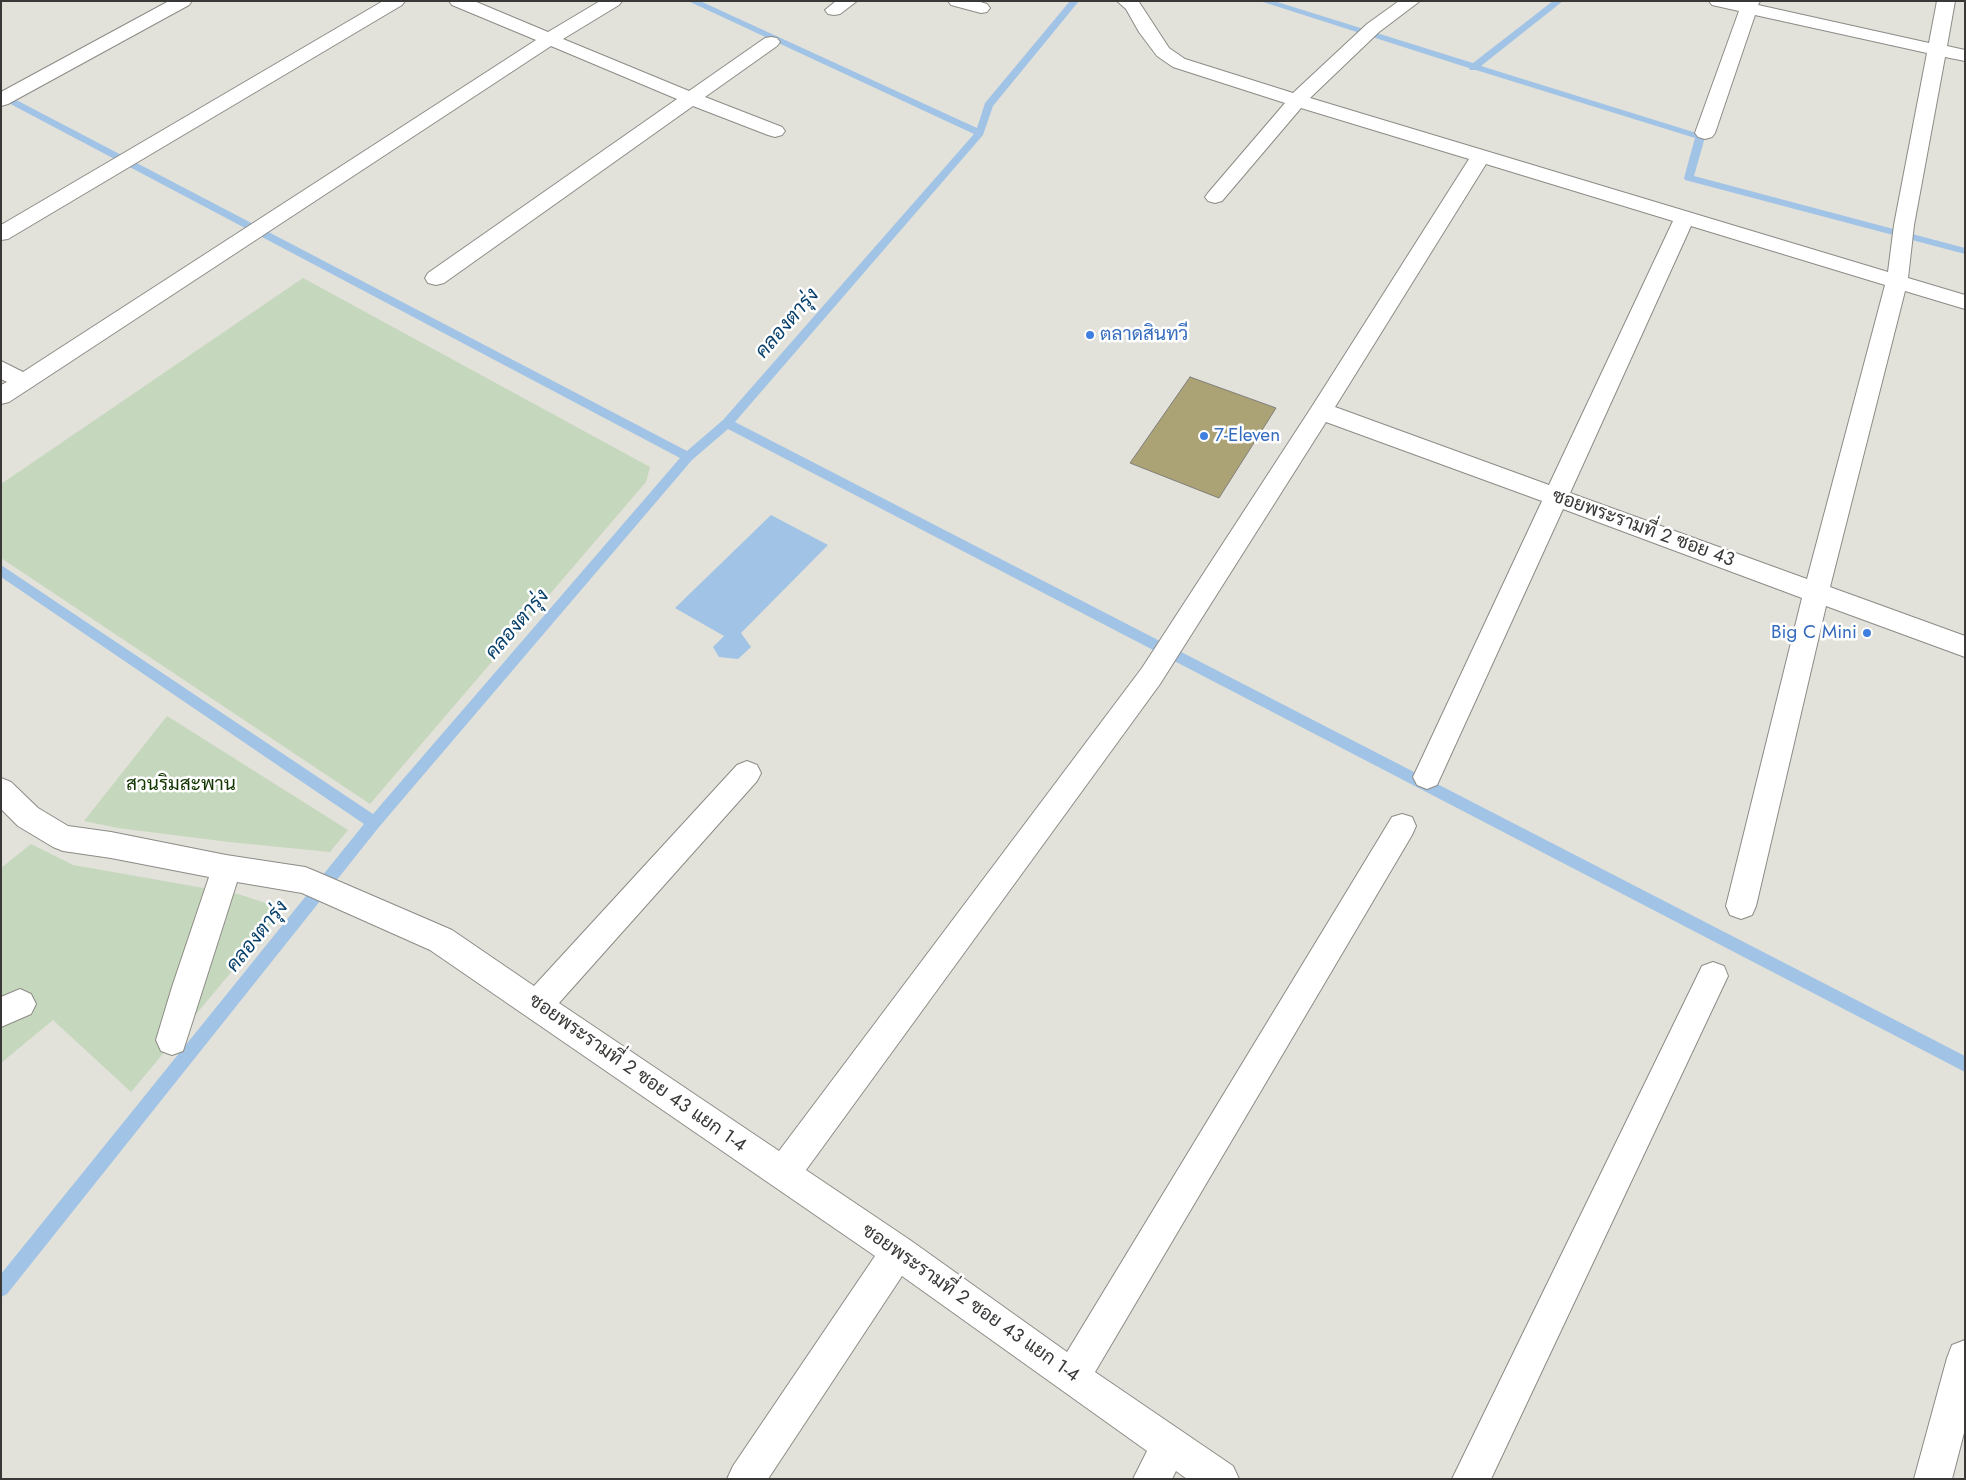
<!DOCTYPE html>
<html>
<head>
<meta charset="utf-8">
<style>
	body { margin:0 }
	#map { position:relative; width:1966px; height:1480px; overflow:hidden; background:#e2e1da; font-family:Jost,sans-serif }
	canvas { display:block }
	.frame { position:absolute; inset:0; border:2px solid #393836; pointer-events:none }
</style>
</head>
<body>
<div id="map">
<canvas width="1966" height="1480"></canvas>
<div class="frame"></div>
</div>
<script>
const ctx = document.querySelector('canvas').getContext('2d');
ctx.lineJoin = 'round';
function fillPath(path, color) {
  ctx.fillStyle = color;
  ctx.fill(path, 'evenodd');
}
function shape(rows) {
  const path = new Path2D();
  for (const r of rows) {
    path.moveTo(r[0], r[1]);
    for (let i = 2; i < r.length; i += 2) path.lineTo(r[i], r[i + 1]);
  }
  return path;
}
function stroke(path, color, width, dash) {
  ctx.strokeStyle = color;
  ctx.lineWidth = width;
  ctx.lineCap = dash ? 'butt' : 'round';
  ctx.setLineDash(dash || []);
  ctx.stroke(path);
}
function drawText(font, color, halo, rows, align = 'center') {
  ctx.font = font + ' Jost,Sarabun,sans-serif';
  ctx.lineWidth = 5;
  ctx.setLineDash([]);
  ctx.textBaseline = 'middle';
  ctx.strokeStyle = halo;
  ctx.fillStyle = color;
  for (const [text, x, y, turn = 0] of rows) {
    ctx.save();
    ctx.translate(x, y);
    ctx.rotate((+turn || 0) * Math.PI / 180);
    ctx.textAlign = isNaN(turn) ? turn : align;
    if (halo) ctx.strokeText(text, 0, 0);
    ctx.fillText(text, 0, 0);
    ctx.restore();
  }
}
const green = shape([
	[303,278,650,467,646,482,370,804,1,558,1,484],
	[167,716,348,830,330,852,229,842,118,828,84,821],
	[31,844,73,865,238,894,284,909,131,1092,53,1020,1,1063,1,868]
]);
const water = shape([
	[771,515,828,545,741,633,751,647,738,659,719,657,713,647,724,636,675,608]
]);
const stream = shape([
	[688,1,700,1,977,128,985,103,1070,1,1079,1,993,106,983,135,735,422,1965,1056,1965,1072,728,429,692,460,379,827,7,1294,1,1297,1,1274,364,824,1,577,1,565,373,814,680,458,1,99,1,92,687,451,723,420,974,134,688,1],
	[1260,1,1274,1,1473,63,1553,1,1563,1,1481,66,1703,135,1705,137,1694,176,1965,248,1965,254,1685,180,1684,178,1695,138,1476,70,1470,70,1469,68,1260,1]
]);
const building = shape([
	[1190,377,1276,408,1219,498,1130,463,1190,377]
]);
const street = shape([
	[169,1,192,1,189,5,8,104,1,106,1,92,169,1],
	[383,1,405,1,402,5,8,239,1,240,1,225,383,1],
	[449,1,474,1,548,32,600,1,622,1,619,5,563,39,689,91,765,38,771,37,777,38,780,42,777,46,705,97,782,127,785,131,782,135,775,137,768,135,693,106,444,283,436,285,428,283,425,278,428,273,677,99,551,46,32,387,9,402,1,404,1,385,7,382,1,379,1,361,23,372,536,40,452,5,449,1],
	[836,1,857,1,840,14,834,15,828,14,825,10,836,1],
	[948,1,977,1,987,4,990,8,987,12,981,13,951,5,948,1],
	[1117,1,1139,2,1169,48,1185,59,1293,93,1367,24,1399,1,1420,1,1379,32,1310,98,1888,272,1894,225,1927,53,1755,15,1715,133,1712,137,1705,139,1698,137,1695,133,1739,11,1712,5,1709,1,1760,1,1758,5,1929,43,1937,1,1955,1,1947,46,1965,50,1965,61,1945,57,1914,225,1908,278,1965,295,1965,309,1905,291,1830,587,1965,636,1965,657,1826,606,1756,906,1752,915,1741,919,1730,915,1726,906,1802,598,1563,509,1437,785,1427,789,1417,785,1413,777,1542,501,1326,422,1160,684,806,1170,910,1240,1067,1352,1392,817,1402,814,1412,817,1416,826,1412,835,1095,1372,1233,1466,1239,1479,1187,1479,1176,1471,1172,1479,1133,1479,1147,1451,902,1276,768,1479,727,1479,733,1466,875,1256,430,950,302,893,237,882,183,1051,172,1055,161,1051,156,1040,172,987,209,877,111,858,63,851,53,847,18,826,1,809,1,778,11,782,38,808,68,826,111,832,226,855,305,867,315,871,452,930,534,986,737,765,747,761,757,765,761,773,757,781,559,1003,779,1151,1142,668,1313,405,1469,159,1301,108,1222,201,1215,203,1208,201,1205,197,1208,193,1285,103,1173,67,1157,56,1139,32,1126,9,1117,1],
	[1486,164,1673,221,1549,485,1335,407,1486,164],
	[1691,226,1885,285,1807,579,1570,493,1691,226],
	[1713,962,1724,966,1728,976,1491,1479,1452,1479,1702,966,1713,962],
	[20,989,31,994,36,1004,31,1014,1,1027,1,997,20,989],
	[1965,1340,1965,1429,1952,1479,1914,1479,1947,1358,1952,1345,1965,1340]
]);
const markers = [
	[1090,335,5,"#3f7fe0"],
	[1204,436,5,"#3f7fe0"],
	[1867,633,5,"#3f7fe0"]
];
const shopNames = [
	["ตลาดสินทวี",1100,335],
	["7-Eleven",1214,436],
	["Big C Mini",1857,633,"right"]
];
const streetNames = [
	["ซอยพระรามที่ 2 ซอย 43",1643,529,20],
	["ซอยพระรามที่ 2 ซอย 43 แยก 1-4",637,1074,35],
	["ซอยพระรามที่ 2 ซอย 43 แยก 1-4",970,1304,35]
];
const parkNames = [
	["สวนริมสะพาน",181,785]
];
const waterNames = [
	["คลองตารุ่ง",788,324,-49],
	["คลองตารุ่ง",518,625,-49],
	["คลองตารุ่ง",258,937,-51]
];
fillPath(green, '#c5d8bd');
fillPath(water, '#a1c4e6');
fillPath(stream, '#a1c4e6');
fillPath(building, '#aba275');
stroke(building, '#7f7e79', 1);
stroke(street, '#8c8b86', 2);
fillPath(street, '#fff');
for (const [x, y, r, color] of markers) {
  const dot = new Path2D();
  dot.arc(x, y, r, 0, 2 * Math.PI);
  ctx.fillStyle = color;
  ctx.fill(dot);
  stroke(dot, '#fff', 2);
}
drawText('19px', '#366cbe', '#fff', shopNames, 'left');
drawText('19px', '#393836', '#fff', streetNames);
drawText('19px', '#143600', '#fff', parkNames);
drawText('italic 20px', '#08406b', '#fff', waterNames);
</script>
</body>
</html>
